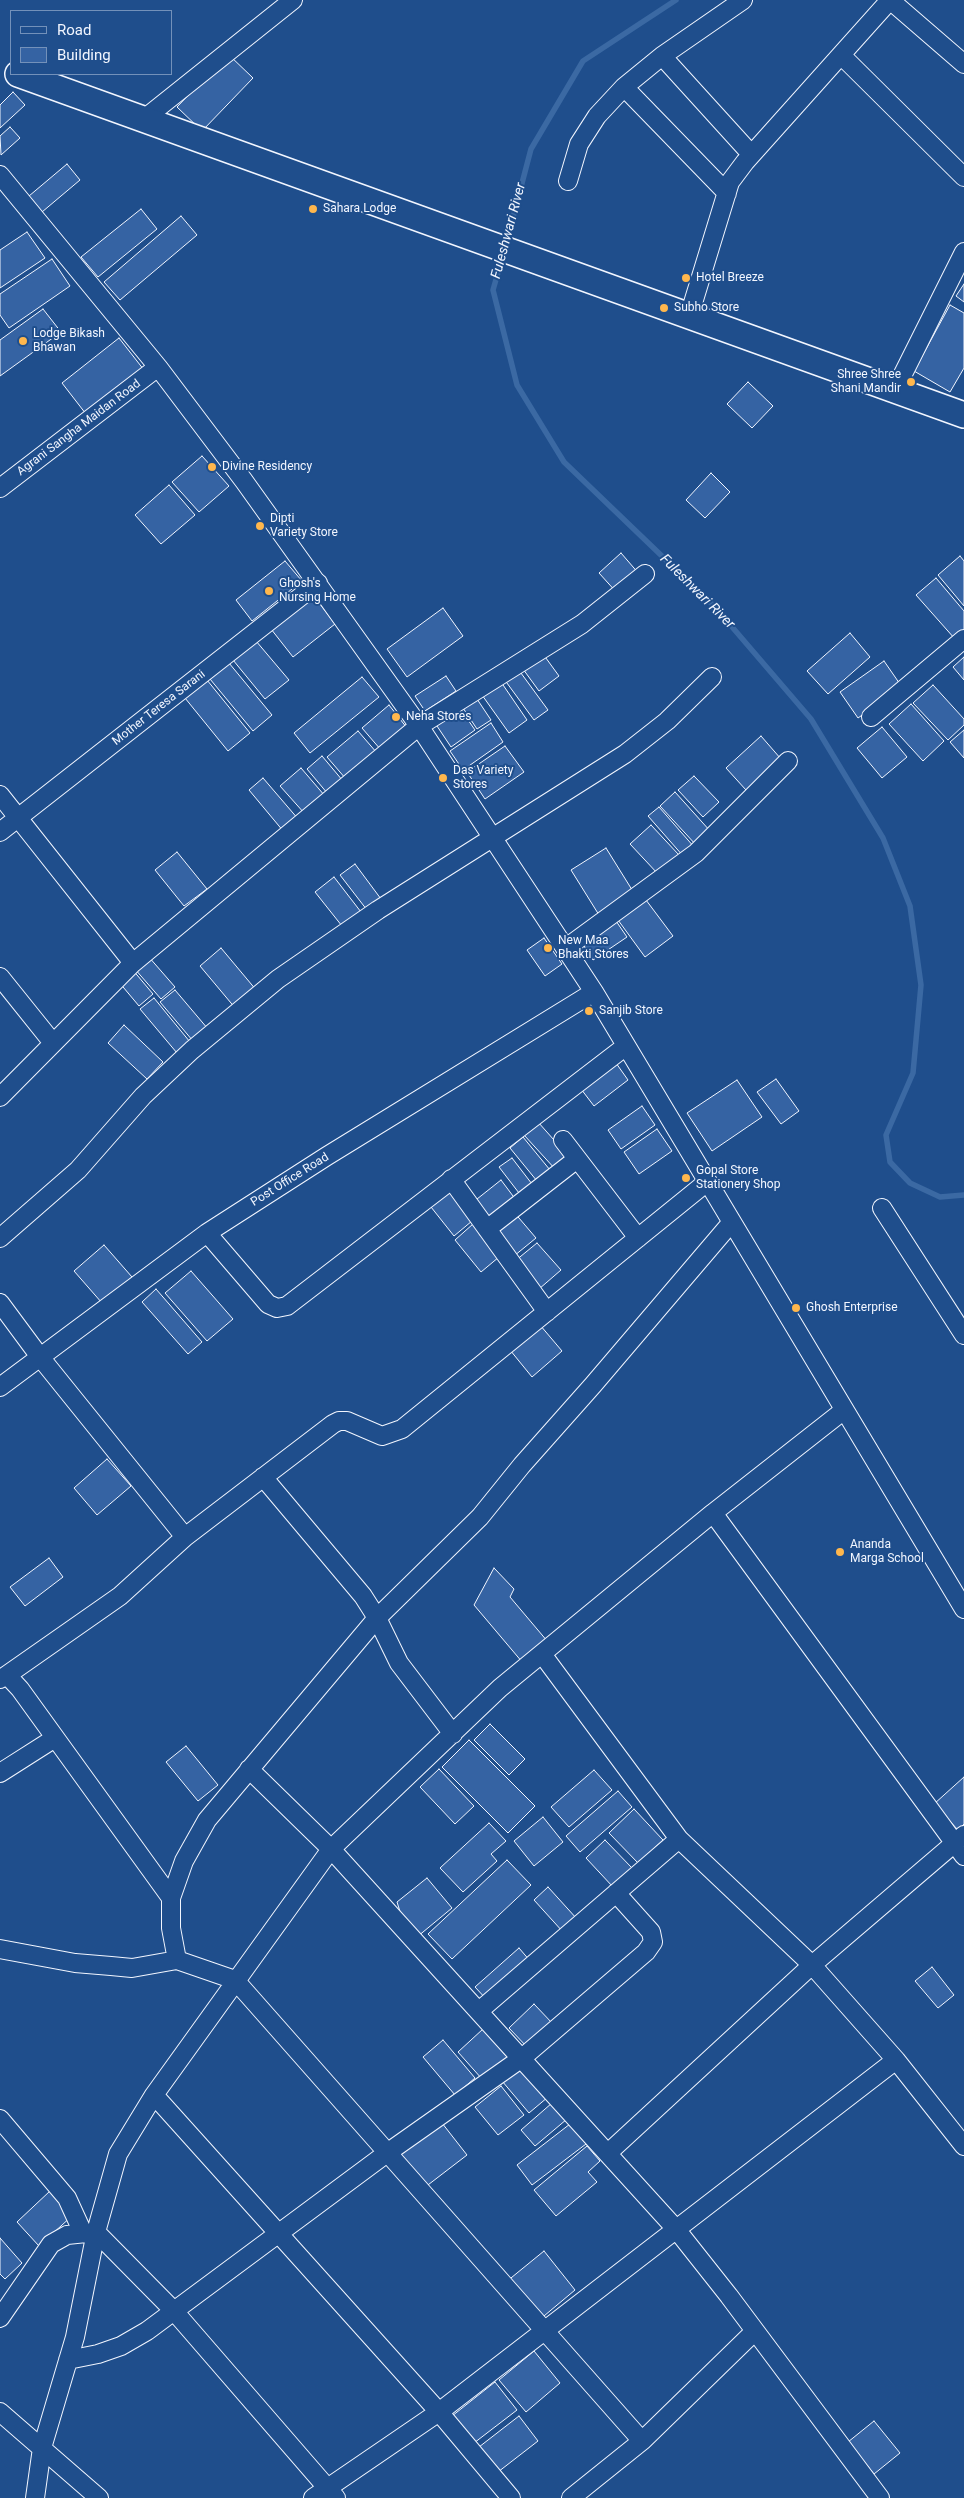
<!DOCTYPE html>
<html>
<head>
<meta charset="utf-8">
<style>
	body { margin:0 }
	#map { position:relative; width:964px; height:2498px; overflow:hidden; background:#1f4e8c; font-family:Roboto,sans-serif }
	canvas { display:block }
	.legend { position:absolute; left:10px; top:10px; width:162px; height:65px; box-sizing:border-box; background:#1f4e8c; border:1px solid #7391ba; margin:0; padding:6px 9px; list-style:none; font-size:15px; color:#f2f6ff }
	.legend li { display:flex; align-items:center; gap:10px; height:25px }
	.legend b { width:25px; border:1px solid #7391ba }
</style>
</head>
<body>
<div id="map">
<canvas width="964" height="2498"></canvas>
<ul class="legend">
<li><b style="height:6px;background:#1f4e8c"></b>Road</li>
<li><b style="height:14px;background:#3563a3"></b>Building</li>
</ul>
</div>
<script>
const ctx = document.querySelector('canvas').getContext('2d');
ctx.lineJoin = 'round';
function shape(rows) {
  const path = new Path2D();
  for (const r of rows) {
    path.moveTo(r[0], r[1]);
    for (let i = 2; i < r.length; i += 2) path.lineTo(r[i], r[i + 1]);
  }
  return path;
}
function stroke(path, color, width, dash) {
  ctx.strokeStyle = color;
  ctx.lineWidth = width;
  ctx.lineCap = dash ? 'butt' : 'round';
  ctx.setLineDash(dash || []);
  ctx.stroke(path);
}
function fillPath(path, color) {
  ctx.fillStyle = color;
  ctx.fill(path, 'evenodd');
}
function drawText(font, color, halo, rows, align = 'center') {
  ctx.font = font + ' Roboto,sans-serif';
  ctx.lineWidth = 4;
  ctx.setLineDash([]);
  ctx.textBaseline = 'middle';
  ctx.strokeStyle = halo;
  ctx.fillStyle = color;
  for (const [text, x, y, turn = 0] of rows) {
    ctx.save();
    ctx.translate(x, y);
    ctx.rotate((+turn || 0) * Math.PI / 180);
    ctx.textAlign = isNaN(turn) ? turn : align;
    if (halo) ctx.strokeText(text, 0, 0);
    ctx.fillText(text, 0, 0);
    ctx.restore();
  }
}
const stream = shape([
	[506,244,531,149,583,61,676,0],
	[503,255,493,290,517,385,564,462,715,607,811,719,883,838,910,906,921,985,913,1073,886,1135,890,1162,910,1183,940,1197,964,1195]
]);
const building = shape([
	[228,54,253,78,202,131,177,107,228,54],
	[13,92,25,105,0,128,0,105,13,92],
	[10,127,20,138,1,155,0,136,10,127],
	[67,164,80,180,42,212,29,196,67,164],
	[141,209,157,229,98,277,81,257,141,209],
	[181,216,197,235,120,300,104,282,181,216],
	[27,232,45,258,0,288,0,250,27,232],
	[52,259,70,286,9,328,0,315,0,294,52,259],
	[964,284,964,302,956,296,964,284],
	[950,305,964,313,964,368,950,392,914,371,950,305],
	[43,309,61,332,0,376,0,340,43,309],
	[119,338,144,370,86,414,62,383,119,338],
	[748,382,773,406,752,428,727,404,748,382],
	[202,456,229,486,199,512,172,482,202,456],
	[711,473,730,492,705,518,686,500,711,473],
	[169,485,195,515,161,544,135,515,169,485],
	[621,553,640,575,618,594,599,573,621,553],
	[960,556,964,561,964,606,938,575,960,556],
	[285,561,302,581,252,621,236,600,285,561],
	[936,578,964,611,964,631,955,639,916,595,936,578],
	[314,596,335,624,293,657,271,629,314,596],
	[443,608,463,636,407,677,387,649,443,608],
	[850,633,870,657,828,694,807,671,850,633],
	[256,641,289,680,265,699,233,660,256,641],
	[543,654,559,676,539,691,523,669,543,654],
	[964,657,964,680,953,667,964,657],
	[884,661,902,687,858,718,840,692,884,661],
	[229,663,272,715,253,731,210,679,229,663],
	[518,669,548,710,534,720,504,679,518,669],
	[446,676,456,691,425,711,415,696,446,676],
	[362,677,379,697,310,753,294,733,362,677],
	[207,680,250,733,228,751,185,698,207,680],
	[501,682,527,720,509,733,482,695,501,682],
	[933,685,964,719,964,725,948,740,913,703,933,685],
	[475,696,491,720,477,729,461,705,475,696],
	[911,704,944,741,923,761,889,724,911,704],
	[389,705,407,728,381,750,362,728,389,705],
	[459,707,475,730,451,747,435,723,459,707],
	[491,723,503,742,463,770,450,751,491,723],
	[882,727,907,757,882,778,857,748,882,727],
	[964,730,964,758,950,742,964,730],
	[358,731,377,753,346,779,327,757,358,731],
	[761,736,781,759,746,790,726,768,761,736],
	[505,746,524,772,485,799,467,772,505,746],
	[322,756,343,781,328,794,307,769,322,756],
	[301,768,325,796,305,814,280,786,301,768],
	[694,776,719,802,703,817,678,790,694,776],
	[263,778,299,820,284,832,249,790,263,778],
	[675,792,711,832,697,846,660,806,675,792],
	[659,807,695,848,684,857,648,816,659,807],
	[651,825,679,855,658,874,630,844,651,825],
	[606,848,634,893,599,915,571,870,606,848],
	[177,852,207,889,184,906,155,870,177,852],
	[355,864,381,899,367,910,340,875,355,864],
	[334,877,361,912,342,926,315,892,334,877],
	[646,900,673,936,645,957,618,920,646,900],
	[616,921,627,937,593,960,582,943,616,921],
	[544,938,562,964,545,976,527,950,544,938],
	[221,948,257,991,236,1009,200,966,221,948],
	[148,956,175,987,161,999,134,968,148,956],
	[132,969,153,994,139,1006,118,981,132,969],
	[175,990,208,1029,193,1041,160,1002,175,990],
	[154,998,190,1042,177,1053,140,1009,154,998],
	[124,1025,163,1062,147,1079,108,1043,124,1025],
	[616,1063,628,1080,594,1106,581,1089,616,1063],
	[776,1079,799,1111,781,1124,757,1092,776,1079],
	[737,1080,762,1117,712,1151,687,1113,737,1080],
	[642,1106,655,1125,621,1149,608,1130,642,1106],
	[538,1122,570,1158,556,1170,524,1135,538,1122],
	[657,1129,672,1151,639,1174,624,1152,657,1129],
	[523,1137,550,1170,537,1181,510,1148,523,1137],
	[512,1158,532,1184,519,1193,499,1167,512,1158],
	[501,1180,516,1200,487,1222,472,1203,501,1180],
	[449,1192,472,1221,454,1236,431,1207,449,1192],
	[513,1211,536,1238,514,1256,492,1230,513,1211],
	[473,1224,499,1257,481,1272,455,1240,473,1224],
	[537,1243,561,1270,539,1289,515,1261,537,1243],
	[104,1245,132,1277,102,1303,74,1271,104,1245],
	[191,1271,233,1319,207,1341,165,1293,191,1271],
	[156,1289,202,1342,188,1354,142,1302,156,1289],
	[540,1325,562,1351,532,1377,510,1350,540,1325],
	[107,1459,131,1486,97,1515,74,1488,107,1459],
	[49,1558,63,1577,25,1606,10,1587,49,1558],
	[494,1568,514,1589,510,1597,548,1642,523,1663,474,1605,494,1568],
	[490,1724,525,1759,509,1775,474,1740,490,1724],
	[469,1740,535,1806,508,1833,442,1767,469,1740],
	[186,1746,218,1785,198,1801,166,1762,186,1746],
	[439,1769,474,1806,455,1824,420,1787,439,1769],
	[594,1770,612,1790,569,1827,551,1807,594,1770],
	[964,1777,964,1824,958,1830,934,1804,964,1777],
	[618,1791,632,1807,580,1852,566,1836,618,1791],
	[634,1809,663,1840,638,1863,609,1833,634,1809],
	[543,1817,563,1842,534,1866,514,1841,543,1817],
	[489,1823,506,1841,491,1854,497,1861,463,1892,440,1868,489,1823],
	[605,1840,632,1868,613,1887,586,1858,605,1840],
	[507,1860,531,1885,452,1959,428,1934,507,1860],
	[427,1878,452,1908,417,1937,403,1921,397,1902,427,1878],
	[548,1887,577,1919,563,1932,534,1900,548,1887],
	[519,1948,531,1962,488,2001,475,1987,519,1948],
	[932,1967,954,1995,938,2008,915,1981,932,1967],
	[534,2004,553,2024,528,2048,509,2028,534,2004],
	[483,2029,507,2057,482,2079,458,2052,483,2029],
	[443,2040,475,2078,455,2095,423,2057,443,2040],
	[520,2064,548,2097,529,2113,502,2081,520,2064],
	[501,2086,524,2115,498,2135,475,2107,501,2086],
	[552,2103,567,2119,535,2146,521,2130,552,2103],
	[442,2123,467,2155,424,2188,399,2156,442,2123],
	[570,2124,586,2144,532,2185,517,2165,570,2124],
	[587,2146,600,2161,588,2172,597,2182,556,2216,534,2190,587,2146],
	[50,2191,73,2215,39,2246,17,2222,50,2191],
	[0,2238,22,2263,5,2279,0,2274,0,2238],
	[544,2251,575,2290,538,2321,506,2282,544,2251],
	[534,2351,560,2383,526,2412,499,2380,534,2351],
	[495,2382,517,2410,474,2443,452,2416,495,2382],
	[519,2416,538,2441,498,2472,479,2447,519,2416],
	[874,2421,900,2453,874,2474,848,2442,874,2421]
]);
const street = shape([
	[890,0,964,64],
	[662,56,751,154],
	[842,56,964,177],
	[624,87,727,193],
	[144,119,293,0],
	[0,175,158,367,244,481,419,726,594,992,964,1609],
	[568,181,579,144,597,116,624,87,662,56,743,0],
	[689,316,730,182,745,162,890,0],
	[895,390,964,252],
	[0,488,158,367],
	[871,717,964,639],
	[0,795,133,963],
	[0,832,318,583],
	[566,948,696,853,788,761],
	[0,977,53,1043],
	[0,1097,133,963,419,726,582,624,645,574],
	[563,1140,638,1238],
	[451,1179,547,1312],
	[882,1208,964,1335],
	[487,1229,577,1159],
	[207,1233,268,1304,277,1308,287,1306,626,1046],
	[0,1238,78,1170,143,1096,192,1050,278,979,378,910,625,754,667,721,712,677],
	[0,1303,40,1357,185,1537],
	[0,1387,207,1233,327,1156,594,992],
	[263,1477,363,1596,377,1618,399,1663,453,1734],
	[713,1513,964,1856],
	[542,1654,679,1839,812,1965,896,2060,964,2146],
	[7,1675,120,1596,185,1537,333,1424,339,1421,347,1421,382,1436,402,1429,707,1182],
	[0,1679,7,1675,20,1689,171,1898,171,1928,177,1960],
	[249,1769,331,1849,676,2229,729,2296,880,2498],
	[0,1773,55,1738],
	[171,1898,184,1861,207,1820,377,1618,480,1517,522,1465,593,1385,731,1223],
	[0,1949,75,1963,111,1966,132,1968,177,1960,235,1980,642,2441],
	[479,2011,679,1839],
	[154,2095,439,2412,511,2498],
	[0,2119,67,2198,83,2233],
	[608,2153,812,1965,964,1835],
	[0,2318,51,2244,67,2235,96,2232,174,2311,336,2498],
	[68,2360,98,2354,121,2346,147,2331,387,2153,522,2058,646,1952,653,1942,651,1932,616,1893],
	[0,2412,99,2498],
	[35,2498,42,2448,75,2337,96,2232,118,2154,154,2095,331,1849,500,1688,713,1513,843,1411],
	[313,2498,439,2412,896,2060],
	[571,2498,642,2441,755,2331]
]);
const secondary = shape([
	[18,74,964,415]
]);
const markers = [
	[313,209,5,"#ffb74d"],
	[686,278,5,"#ffb74d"],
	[664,308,5,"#ffb74d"],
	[23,341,5,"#ffb74d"],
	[911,382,5,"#ffb74d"],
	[212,467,5,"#ffb74d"],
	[260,526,5,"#ffb74d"],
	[269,591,5,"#ffb74d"],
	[396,717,5,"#ffb74d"],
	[443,778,5,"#ffb74d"],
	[548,948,5,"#ffb74d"],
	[589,1011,5,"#ffb74d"],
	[686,1178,5,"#ffb74d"],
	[796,1308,5,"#ffb74d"],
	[840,1552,5,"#ffb74d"]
];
const poiNames = [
	["Sahara Lodge",323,209],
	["Hotel Breeze",696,278],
	["Subho Store",674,308],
	["Lodge Bikash",33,334],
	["Bhawan",33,348],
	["Shree Shree",901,375,"right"],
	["Shani Mandir",901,389,"right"],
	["Divine Residency",222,467],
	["Dipti",270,519],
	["Variety Store",270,533],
	["Ghosh's",279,584],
	["Nursing Home",279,598],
	["Neha Stores",406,717],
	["Das Variety",453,771],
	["Stores",453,785],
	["New Maa",558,941],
	["Bhakti Stores",558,955],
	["Sanjib Store",599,1011],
	["Gopal Store",696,1171],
	["Stationery Shop",696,1185],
	["Ghosh Enterprise",806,1308],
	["Ananda",850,1545],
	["Marga School",850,1559]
];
const streetNames = [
	["Agrani Sangha Maidan Road",79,428,-37],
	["Mother Teresa Sarani",159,708,-38],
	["Post Office Road",290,1180,-32]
];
const waterNames = [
	["Fuleshwari River",509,231,-75],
	["Fuleshwari River",697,592,45]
];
stroke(stream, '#3b69a3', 5.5);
fillPath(building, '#3563a3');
stroke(building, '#f2f6ff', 1);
stroke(street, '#f2f6ff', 20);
stroke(secondary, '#f2f6ff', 28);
stroke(street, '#1f4e8c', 18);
stroke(secondary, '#1f4e8c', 25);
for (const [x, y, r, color] of markers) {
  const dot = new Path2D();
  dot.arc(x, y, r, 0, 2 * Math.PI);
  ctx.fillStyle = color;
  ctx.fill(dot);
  stroke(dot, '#1f4e8c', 2);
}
drawText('12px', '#f2f6ff', '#1f4e8c', poiNames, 'left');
drawText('12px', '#f2f6ff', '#1f4e8c', streetNames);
drawText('italic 14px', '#f2f6ff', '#1f4e8c', waterNames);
</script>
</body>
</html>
